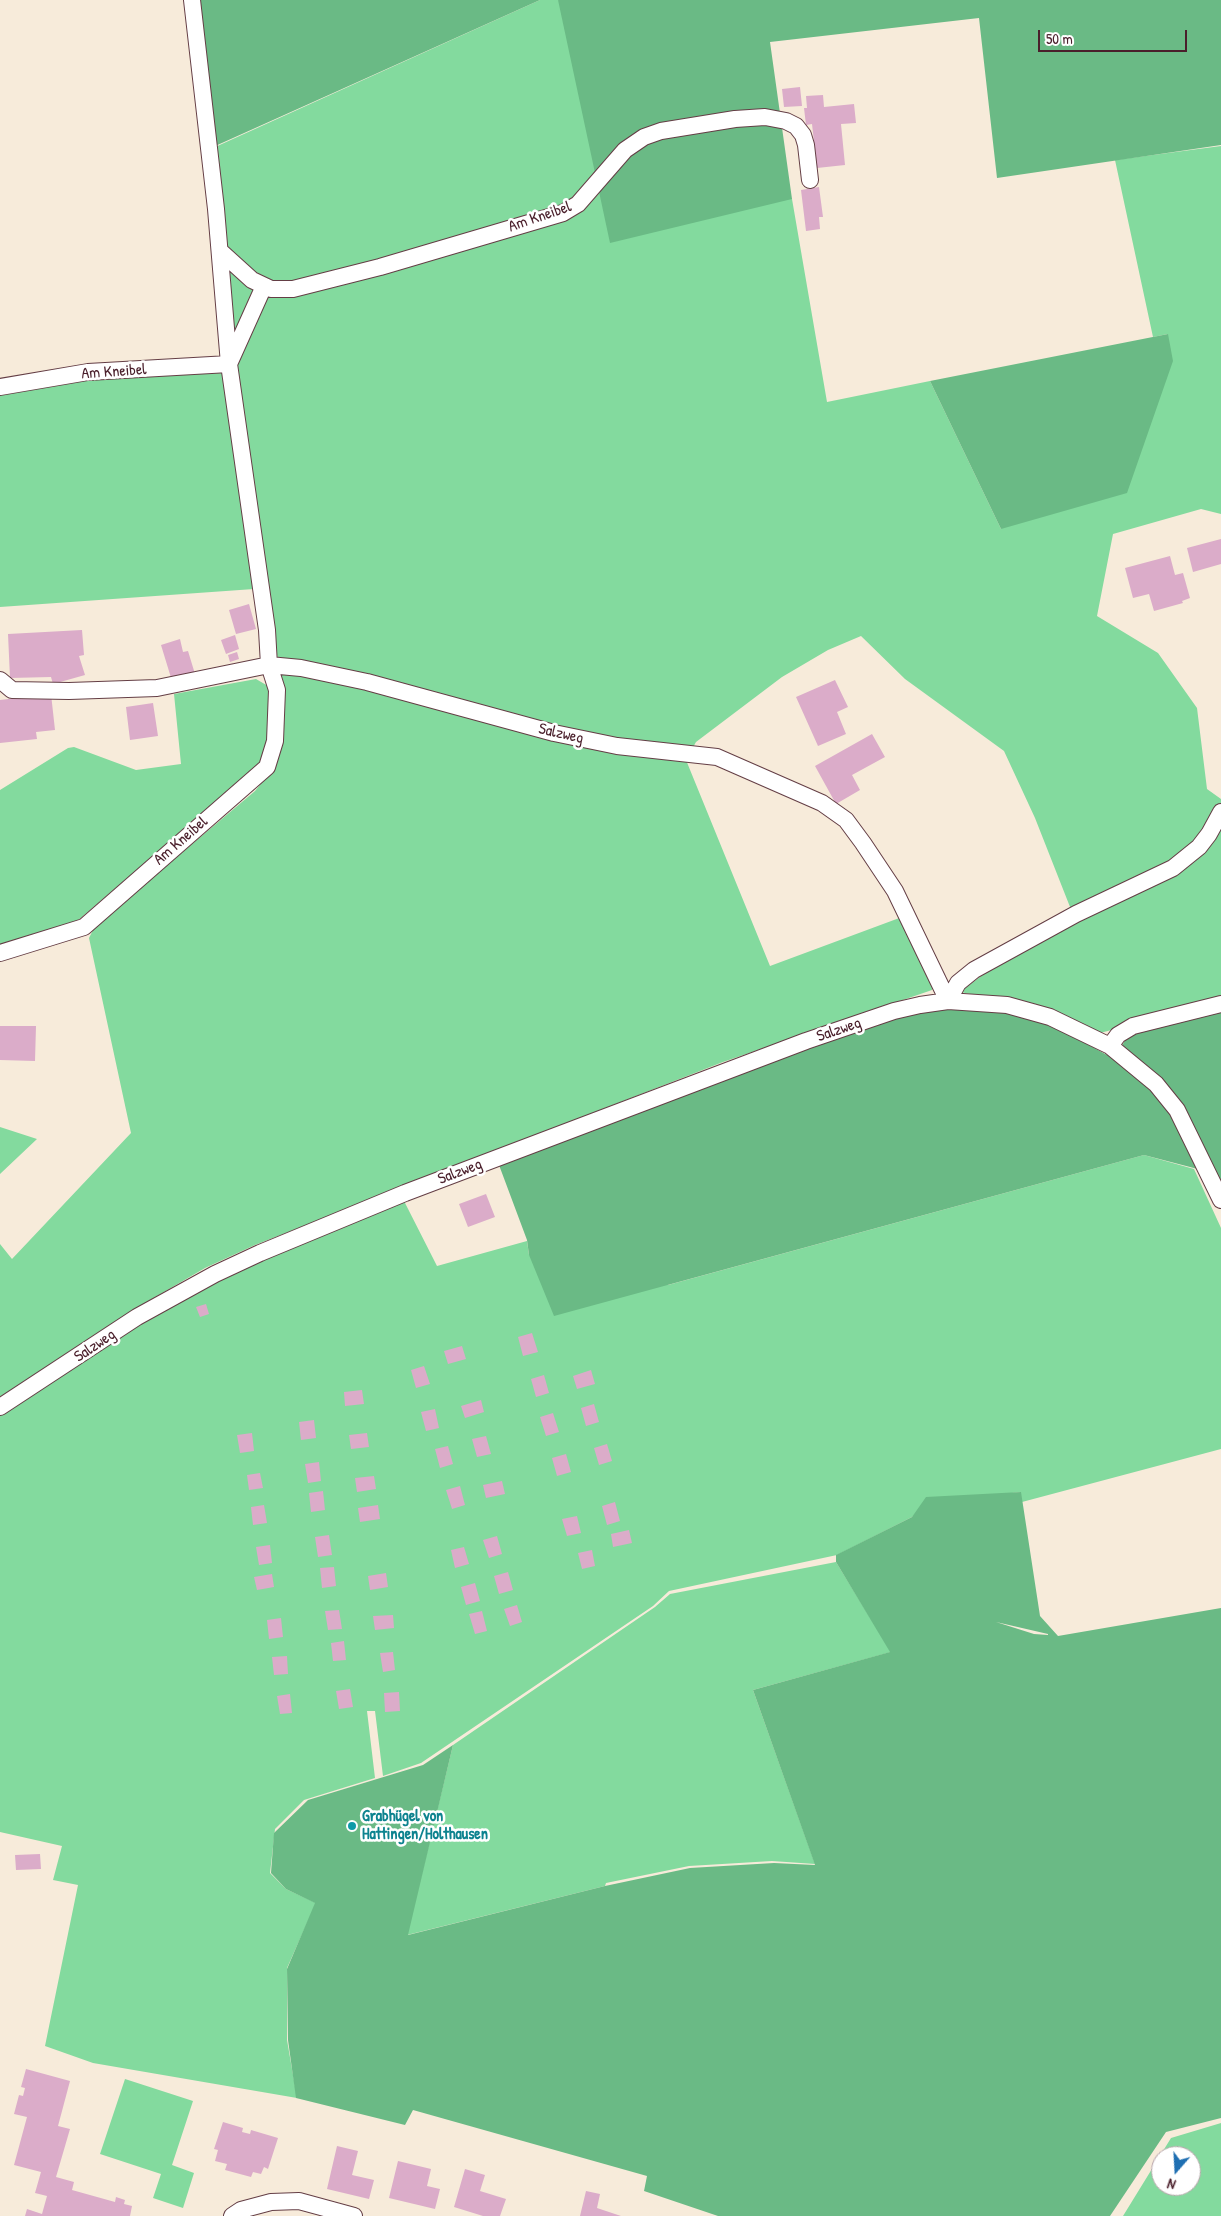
<!DOCTYPE html>
<html>
<head>
<meta charset="utf-8">
<style>
	body { margin:0 }
	#map { position:relative; width:1221px; height:2216px; overflow:hidden; background:#f7ebda; font-family:"Patrick Hand",sans-serif }
	canvas { display:block }
	.north { position:absolute; left:1151px; top:2146px; width:50px; height:50px; box-sizing:border-box; background:#fff; border:1px solid #b7a5aa; border-radius:50%; rotate:199deg; font-size:14px; font-weight:700; line-height:20px; text-align:center; color:#4a1f2b }
	.north::after { content:''; display:block; margin:auto; width:18px; height:22px; background:#1f6fb2; clip-path:polygon(50% 0,100% 100%,50% 72%,0 100%) }
	.scale { position:absolute; left:1038px; top:30px; width:149px; height:22px; box-sizing:border-box; border:2px solid #4a1f2b; border-top:0; padding-left:6px; font-size:15px; line-height:18px; white-space:nowrap; color:#4a1f2b; -webkit-text-stroke:4px #fff; paint-order:stroke }
</style>
</head>
<body>
<div id="map">
<canvas width="1221" height="2216"></canvas>
<div class="north">N</div>
<div class="scale">50 m</div>
</div>
<script>
const ctx = document.querySelector('canvas').getContext('2d');
ctx.lineJoin = 'round';
function fillPath(path, color) {
  ctx.fillStyle = color;
  ctx.fill(path, 'evenodd');
}
function shape(rows) {
  const path = new Path2D();
  for (const r of rows) {
    path.moveTo(r[0], r[1]);
    for (let i = 2; i < r.length; i += 2) path.lineTo(r[i], r[i + 1]);
  }
  return path;
}
function stroke(path, color, width, dash) {
  ctx.strokeStyle = color;
  ctx.lineWidth = width;
  ctx.lineCap = dash ? 'butt' : 'round';
  ctx.setLineDash(dash || []);
  ctx.stroke(path);
}
function drawText(font, color, halo, rows, align = 'center') {
  ctx.font = font + ' "Patrick Hand",sans-serif';
  ctx.lineWidth = 5;
  ctx.setLineDash([]);
  ctx.textBaseline = 'middle';
  ctx.strokeStyle = halo;
  ctx.fillStyle = color;
  for (const [text, x, y, turn = 0] of rows) {
    ctx.save();
    ctx.translate(x, y);
    ctx.rotate((+turn || 0) * Math.PI / 180);
    ctx.textAlign = isNaN(turn) ? turn : align;
    if (halo) ctx.strokeText(text, 0, 0);
    ctx.fillText(text, 0, 0);
    ctx.restore();
  }
}
const green = shape([
	[540,0,558,0,792,199,827,402,930,381,1001,529,1168,334,1153,337,1115,160,1221,146,1221,514,1201,509,1113,534,1097,616,1158,653,1197,708,1207,789,1221,799,1221,807,1184,856,1072,912,1035,818,1004,751,905,679,861,636,828,650,782,677,696,742,686,760,770,966,902,917,935,982,932,990,723,1062,255,1245,205,1268,128,1313,0,1397,0,1244,12,1259,131,1133,89,938,95,926,255,791,272,770,281,749,285,715,282,680,275,644,236,357,271,286,228,255,213,148],
	[222,259,257,290,235,337],
	[225,373,254,589,0,607,0,391,90,376],
	[256,679,268,686,270,704,270,737,258,766,76,922,0,945,0,790,68,748,74,747,136,770,181,764,174,694],
	[1221,821,1221,1002,1096,1034,1008,1001,960,992,1012,953,1174,870],
	[0,1127,37,1139,0,1174],
	[1144,1155,1194,1169,1221,1228,1221,1449,1022,1502,1020,1492,930,1503,912,1517,837,1555,669,1591,653,1606,421,1763,383,1776,375,1711,367,1711,375,1778,304,1800,275,1829,270,1873,286,1889,316,1903,287,1968,287,2040,297,2098,93,2063,45,2046,78,1885,53,1880,62,1846,0,1832,0,1413,136,1327,221,1277,404,1201,437,1266,527,1241,529,1255,668,1285],
	[836,1562,891,1652,753,1690,815,1864,772,1861,689,1866,606,1883,605,1886,407,1935,453,1745,655,1607,670,1594],
	[125,2079,193,2101,172,2165,194,2173,183,2208,153,2198,161,2174,100,2154],
	[1221,2123,1221,2216,1123,2216,1171,2138],
	[1161,2156,1191,2156,1191,2186,1161,2186]
]);
const forest = shape([
	[190,0,540,0,213,147],
	[558,0,1221,0,1221,145,997,178,979,18,770,42,792,199,610,243],
	[1168,334,1173,361,1127,493,1001,529,930,381],
	[950,1000,1047,1022,1107,1055,1122,1046,1131,1028,1221,1006,1221,1188,1213,1173,1144,1155,554,1316,529,1255,527,1240,499,1165,723,1076],
	[1021,1492,1040,1616,1058,1636,1221,1608,1221,2118,1166,2132,1110,2216,718,2216,644,2191,647,2176,413,2110,405,2125,296,2098,288,2040,287,1969,315,1903,286,1889,271,1873,274,1833,308,1800,423,1765,453,1745,408,1935,605,1886,690,1868,774,1863,815,1865,753,1690,890,1652,836,1562,836,1555,912,1517,926,1497],
	[996,1622,1048,1634,1048,1635,1034,1634]
]);
const building = shape([
	[800,87,802,106,784,107,782,89],
	[823,95,824,107,854,104,856,123,841,124,845,165,817,168,812,124,806,125,804,108,807,108,806,96],
	[819,187,823,217,819,217,820,229,806,231,801,190],
	[1221,539,1221,564,1193,572,1187,548],
	[1170,556,1175,575,1183,573,1190,598,1182,601,1183,603,1154,611,1149,594,1133,598,1125,568],
	[249,604,256,629,236,634,229,610],
	[82,630,84,655,79,656,85,675,53,684,51,677,10,678,8,634],
	[235,635,239,649,226,654,221,640],
	[180,639,183,652,188,651,195,674,172,681,161,645],
	[237,652,239,659,230,662,228,655],
	[835,680,848,707,837,712,846,734,818,746,796,697],
	[51,694,55,730,36,732,37,739,0,743,0,700],
	[153,703,158,736,130,740,126,707],
	[872,734,885,757,852,775,860,790,836,804,815,766],
	[0,1026,36,1026,35,1061,0,1060],
	[486,1194,495,1217,468,1227,459,1204],
	[206,1304,209,1314,200,1317,196,1307],
	[532,1333,538,1352,523,1356,518,1337],
	[462,1346,466,1359,448,1364,444,1351],
	[424,1366,430,1384,416,1388,411,1370],
	[591,1370,595,1384,577,1389,573,1376],
	[544,1375,549,1393,536,1397,531,1379],
	[362,1390,364,1404,345,1406,344,1392],
	[481,1400,484,1412,465,1418,461,1406],
	[594,1404,599,1422,586,1426,581,1408],
	[435,1409,439,1428,426,1431,421,1412],
	[553,1413,559,1432,546,1436,540,1417],
	[314,1420,316,1438,301,1440,299,1422],
	[252,1433,254,1451,240,1453,237,1435],
	[367,1433,369,1447,351,1449,349,1435],
	[486,1436,491,1454,477,1457,472,1439],
	[607,1444,612,1461,599,1465,594,1448],
	[448,1446,453,1464,440,1468,435,1449],
	[566,1454,571,1472,557,1476,552,1458],
	[319,1462,321,1481,308,1483,305,1464],
	[260,1473,263,1488,249,1490,247,1475],
	[374,1476,376,1489,357,1492,355,1478],
	[502,1481,505,1494,486,1498,483,1485],
	[460,1486,465,1505,452,1509,446,1490],
	[323,1491,325,1510,311,1512,309,1493],
	[615,1502,620,1521,607,1525,602,1506],
	[264,1505,267,1523,253,1525,251,1507],
	[378,1505,380,1519,360,1522,358,1508],
	[577,1516,581,1533,567,1536,562,1519],
	[629,1530,632,1543,613,1547,611,1534],
	[329,1535,332,1555,318,1557,315,1537],
	[497,1536,502,1554,489,1558,483,1540],
	[270,1545,272,1563,259,1565,256,1547],
	[464,1547,469,1564,455,1568,451,1550],
	[592,1550,595,1566,582,1569,578,1553],
	[334,1567,336,1586,322,1588,320,1568],
	[508,1572,513,1590,499,1594,494,1576],
	[386,1573,388,1587,370,1590,368,1576],
	[272,1574,274,1587,257,1590,254,1577],
	[475,1583,480,1601,466,1605,461,1587],
	[517,1605,522,1622,510,1626,504,1609],
	[339,1610,342,1629,328,1630,325,1611],
	[482,1611,487,1631,475,1634,469,1614],
	[393,1615,394,1628,375,1630,373,1616],
	[281,1618,283,1637,269,1639,267,1620],
	[344,1641,346,1660,333,1661,331,1643],
	[393,1652,395,1670,383,1672,380,1653],
	[287,1656,288,1674,274,1675,272,1657],
	[350,1689,353,1707,339,1709,336,1691],
	[399,1692,400,1711,385,1712,384,1693],
	[290,1694,292,1713,280,1714,277,1696],
	[40,1854,41,1869,16,1870,15,1855],
	[26,2069,70,2081,58,2126,70,2129,56,2177,74,2182,72,2190,115,2202,116,2197,125,2200,124,2204,132,2206,130,2216,25,2216,27,2209,42,2214,47,2196,35,2193,41,2172,14,2165,27,2117,14,2114,19,2095,23,2096,25,2088,21,2087],
	[223,2122,243,2128,242,2132,250,2134,251,2130,278,2138,268,2169,264,2167,261,2174,253,2172,251,2177,225,2170,227,2164,215,2161,218,2150,214,2149],
	[337,2146,358,2151,352,2175,374,2180,369,2199,327,2189],
	[398,2161,431,2169,427,2186,440,2189,435,2209,389,2198],
	[465,2169,485,2175,480,2191,506,2199,500,2216,483,2216,454,2207],
	[586,2191,600,2194,597,2208,621,2216,580,2216]
]);
const street = shape([
	[220,251,252,280,271,289,293,289,380,267,563,213,578,204,625,150,644,137,661,131,735,119,765,117,786,121,796,126,803,135,806,145,810,180],
	[0,387,88,372,229,364,264,286],
	[0,680,12,690,69,691,157,688,269,665,301,668,367,682,554,733,617,746,717,757,822,803,846,820,863,843,895,891,948,1001],
	[0,953,84,927,267,767,275,741,277,690,269,665,267,630,229,364,216,209,192,0],
	[948,1001,958,983,974,970,1076,914,1173,868,1199,847,1209,834,1221,812],
	[1110,1046,1118,1035,1133,1026,1221,1004],
	[0,1407,137,1317,215,1274,260,1253,405,1193,806,1041,894,1011,920,1005,948,1001,1007,1005,1050,1017,1110,1046,1156,1084,1177,1110,1221,1200],
	[232,2216,241,2210,271,2202,299,2201,354,2216]
]);
const markers = [
	[352,1826,5,"#0f9aa8"]
];
const streetNames = [
	["Am Kneibel",540,217,-19],
	["Am Kneibel",114,372,-4],
	["Salzweg",561,734,13],
	["Am Kneibel",181,841,-41],
	["Salzweg",839,1030,-19],
	["Salzweg",460,1172,-21],
	["Salzweg",95,1346,-34]
];
const cultureNames = [
	["Grabhügel von",362,1817],
	["Hattingen/Holthausen",362,1835]
];
fillPath(green, '#83da9e');
fillPath(forest, '#6aba85');
fillPath(building, '#dbacc9');
stroke(street, '#643e45', 18);
stroke(street, '#fff', 16);
for (const [x, y, r, color] of markers) {
  const dot = new Path2D();
  dot.arc(x, y, r, 0, 2 * Math.PI);
  ctx.fillStyle = color;
  ctx.fill(dot);
  stroke(dot, '#fff', 2);
}
drawText('16px', '#4a1f2b', '#fff', streetNames);
drawText('bold 16px', '#0d838f', '#fff', cultureNames, 'left');
</script>
</body>
</html>
